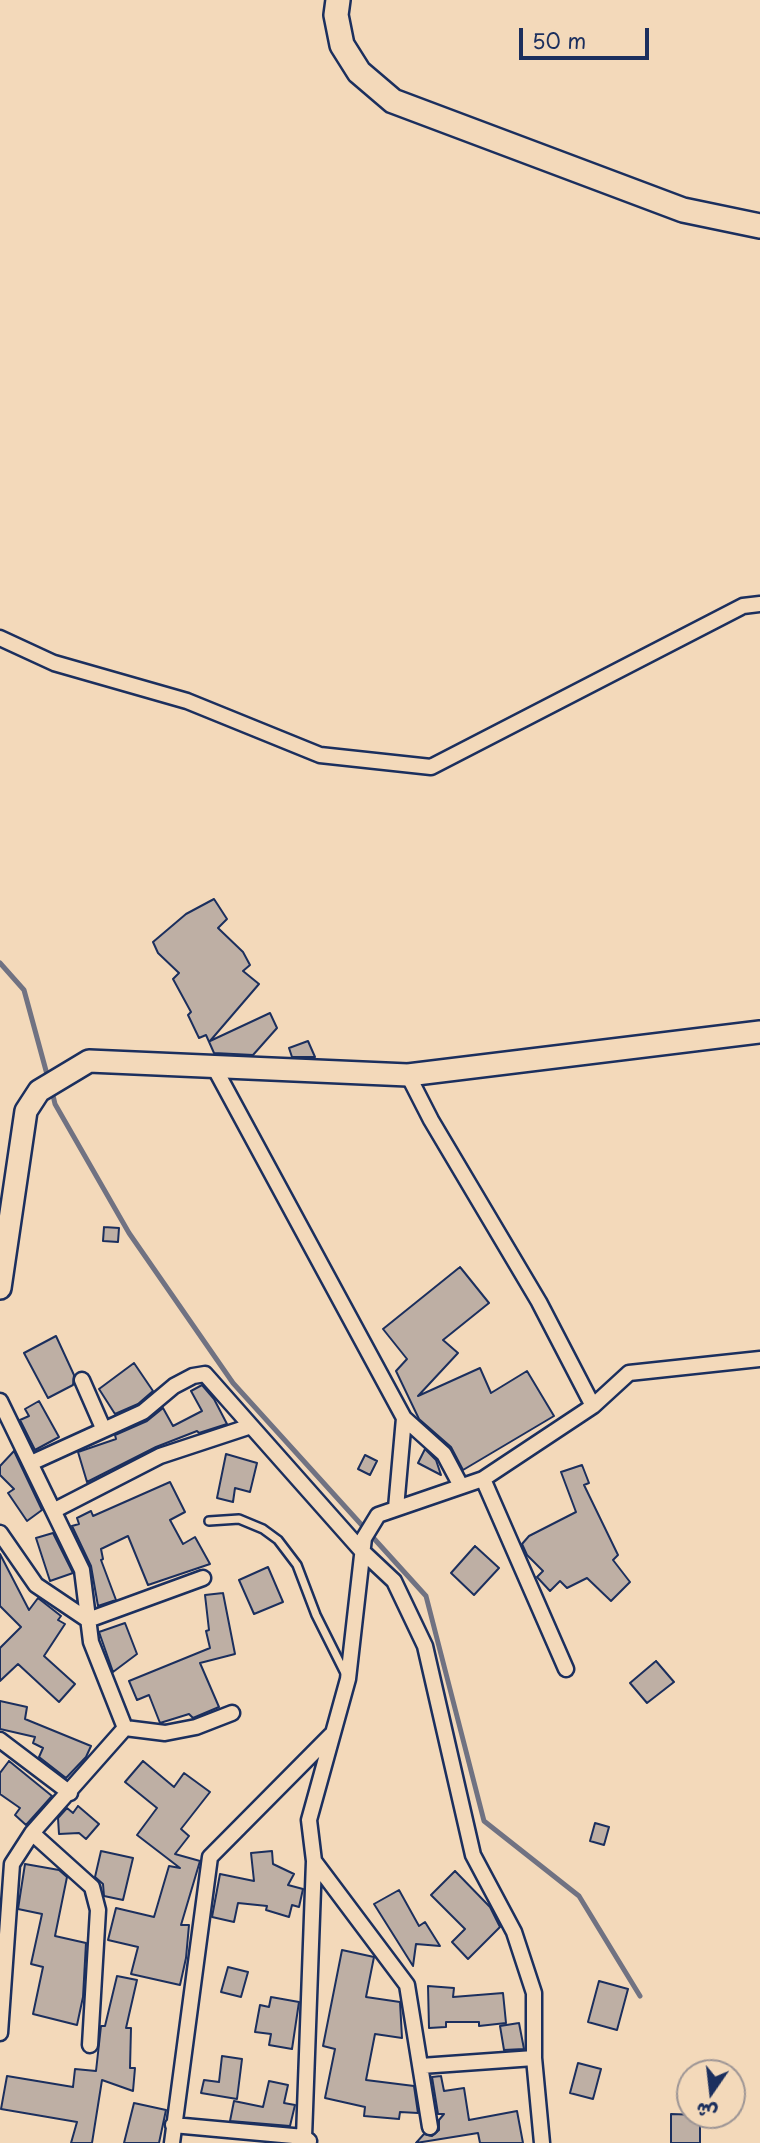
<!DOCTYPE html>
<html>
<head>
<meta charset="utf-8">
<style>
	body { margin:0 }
	#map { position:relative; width:760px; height:2143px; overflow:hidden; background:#f3d9ba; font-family:"Playpen Sans","Playpen Sans Arabic",sans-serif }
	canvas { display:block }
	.north { position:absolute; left:676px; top:2059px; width:70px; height:70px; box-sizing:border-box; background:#f3d9ba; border:2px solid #9d9595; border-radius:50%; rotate:194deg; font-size:19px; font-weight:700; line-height:28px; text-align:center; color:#1b2f5e }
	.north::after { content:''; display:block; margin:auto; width:24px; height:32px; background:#1b2f5e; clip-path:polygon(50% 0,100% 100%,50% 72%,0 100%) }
	.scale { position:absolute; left:519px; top:28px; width:130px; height:32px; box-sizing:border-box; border:4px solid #1b2f5e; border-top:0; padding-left:9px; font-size:21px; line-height:24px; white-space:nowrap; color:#1b2f5e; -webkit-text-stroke:5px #f3d9ba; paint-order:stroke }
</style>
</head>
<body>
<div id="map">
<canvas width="760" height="2143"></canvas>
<div class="north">ش</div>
<div class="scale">50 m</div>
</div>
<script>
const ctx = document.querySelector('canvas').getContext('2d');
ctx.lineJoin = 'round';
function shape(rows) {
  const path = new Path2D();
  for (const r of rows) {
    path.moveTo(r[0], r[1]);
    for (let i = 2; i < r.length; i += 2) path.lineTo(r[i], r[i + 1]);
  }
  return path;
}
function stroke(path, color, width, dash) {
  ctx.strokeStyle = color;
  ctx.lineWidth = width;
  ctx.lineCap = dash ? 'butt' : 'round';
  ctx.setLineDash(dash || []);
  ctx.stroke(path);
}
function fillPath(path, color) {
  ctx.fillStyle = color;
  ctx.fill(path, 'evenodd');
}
const stream = shape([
	[0,963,24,990,48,1078],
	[52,1091,55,1104,129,1233,233,1383,426,1596,484,1821,579,1896,640,1996]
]);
const building = shape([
	[214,899,227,919,218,928,243,952,250,965,243,971,259,984,210,1041,270,1013,277,1028,253,1055,214,1053,206,1035,199,1038,188,1015,191,1012,173,979,179,973,158,953,153,942,186,914,214,899],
	[308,1041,315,1057,292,1057,289,1048,308,1041],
	[104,1227,119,1228,118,1242,103,1241,104,1227],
	[460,1267,489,1303,443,1340,458,1353,418,1396,480,1368,491,1393,527,1371,554,1416,463,1470,451,1447,419,1419,396,1371,407,1359,383,1329,460,1267],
	[56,1336,74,1375,73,1385,48,1398,24,1353,56,1336],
	[134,1363,153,1391,138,1404,115,1414,99,1389,134,1363],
	[202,1385,214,1399,227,1424,199,1433,197,1431,156,1447,87,1482,78,1452,116,1439,115,1435,147,1421,163,1408,173,1426,202,1411,191,1391,202,1385],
	[39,1401,59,1437,35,1450,20,1420,29,1416,25,1409,39,1401],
	[425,1449,436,1460,441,1475,418,1463,425,1449],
	[14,1451,42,1510,27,1521,8,1493,14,1489,0,1475,0,1466,14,1451],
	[226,1454,257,1463,250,1492,235,1488,233,1502,217,1498,226,1454],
	[365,1455,377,1461,370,1475,358,1469,365,1455],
	[582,1465,589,1483,584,1485,618,1555,613,1560,630,1582,611,1601,587,1578,567,1588,560,1581,550,1591,537,1577,543,1571,527,1555,522,1544,529,1536,576,1512,561,1472,582,1465],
	[170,1482,185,1512,170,1520,183,1544,195,1537,210,1564,148,1585,128,1536,101,1549,103,1559,101,1560,116,1600,98,1606,91,1566,72,1526,79,1524,77,1518,91,1511,93,1516,170,1482],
	[53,1533,73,1573,50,1581,36,1538,53,1533],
	[475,1546,499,1568,474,1595,451,1573,475,1546],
	[0,1554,29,1610,38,1598,61,1616,58,1620,65,1624,44,1656,75,1684,59,1702,18,1664,0,1681,0,1648,21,1627,0,1606,0,1554],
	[268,1567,283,1602,254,1614,239,1580,268,1567],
	[223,1593,235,1654,200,1663,219,1707,193,1718,189,1714,160,1723,149,1695,137,1700,129,1681,210,1648,206,1631,209,1630,205,1595,223,1593],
	[125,1623,137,1654,113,1672,99,1632,125,1623],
	[656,1661,674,1682,647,1703,630,1683,656,1661],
	[0,1701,27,1707,25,1719,91,1746,86,1757,66,1778,39,1757,43,1748,33,1743,35,1737,0,1729,0,1701],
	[9,1761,52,1796,26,1825,15,1815,20,1808,0,1794,0,1773,9,1761],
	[143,1761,174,1787,184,1773,210,1792,181,1829,189,1836,175,1854,200,1861,181,1925,189,1925,186,1958,180,1985,131,1974,138,1947,108,1940,116,1908,154,1917,169,1866,180,1868,137,1835,157,1808,125,1782,143,1761],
	[78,1806,99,1824,86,1839,79,1833,59,1834,58,1818,67,1808,73,1813,78,1806],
	[595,1823,609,1827,604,1845,590,1841,595,1823],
	[101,1851,133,1858,123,1900,104,1896,103,1884,95,1877,101,1851],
	[272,1851,273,1864,294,1874,288,1885,303,1889,299,1907,292,1905,289,1917,266,1910,267,1906,238,1903,234,1922,212,1917,220,1874,254,1881,251,1853,272,1851],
	[25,1864,59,1870,67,1877,55,1936,86,1943,83,1997,77,2025,33,2014,43,1967,31,1964,42,1914,18,1909,25,1864],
	[455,1871,490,1907,500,1927,468,1959,452,1942,465,1929,431,1895,455,1871],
	[399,1890,419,1926,425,1922,440,1946,416,1944,413,1966,374,1904,399,1890],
	[342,1950,374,1957,366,1997,400,2002,402,2038,375,2034,366,2080,414,2086,418,2113,400,2112,399,2119,364,2116,365,2107,325,2098,335,2049,323,2046,342,1950],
	[228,1967,248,1972,241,1997,221,1992,228,1967],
	[117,1976,137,1980,126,2028,131,2028,130,2068,135,2068,133,2091,102,2080,92,2143,71,2143,77,2122,1,2109,7,2076,73,2087,75,2069,96,2071,101,2026,105,2026,117,1976],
	[599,1981,628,1989,617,2030,588,2022,599,1981],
	[428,1986,454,1988,453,1997,503,1993,506,2023,479,2026,479,2022,446,2022,446,2027,429,2028,428,1986],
	[271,1997,299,2002,292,2049,269,2045,271,2034,255,2032,260,2005,269,2007,271,1997],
	[519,2023,524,2049,504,2050,500,2026,519,2023],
	[222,2056,242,2059,237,2099,201,2093,204,2080,219,2082,222,2056],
	[578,2063,601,2069,593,2099,570,2093,578,2063],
	[441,2076,444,2091,464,2088,469,2120,517,2111,523,2143,480,2143,478,2133,416,2143,424,2134,432,2136,439,2130,439,2120,444,2114,438,2114,432,2077,441,2076],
	[269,2081,288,2085,284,2103,295,2105,290,2126,230,2121,234,2101,263,2107,269,2081],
	[134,2103,166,2110,159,2143,124,2143,134,2103],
	[671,2114,700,2115,700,2143,671,2143,671,2114]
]);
const service = shape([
	[209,1521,239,1519,263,1529,278,1540,297,1565,316,1615,346,1675]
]);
const minor = shape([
	[0,638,54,663,187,701,320,755,431,767,743,606,760,604],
	[214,1067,404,1418,396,1508],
	[408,1075,431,1120,539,1302,593,1406],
	[82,1380,103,1428],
	[0,1401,82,1570,91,1642,125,1728,32,1833,12,1864,0,2033],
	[404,1418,444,1454,461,1486],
	[31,1463,143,1412,174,1386,193,1376,205,1374,361,1550,394,1581,425,1646,473,1855,514,1932,534,1993,534,2058,542,2143],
	[483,1479,566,1669],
	[55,1510,160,1456,251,1426],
	[0,1533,36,1585,88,1620,203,1578],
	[125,1728,165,1733,196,1727,232,1713],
	[0,1740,70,1793],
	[32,1833,92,1887,98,1910,90,2045],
	[314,1861,407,1985,430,2127],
	[421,2066,534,2058],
	[173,2125,304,2137,309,2141],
	[304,2137,314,1861,309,1820,348,1679,364,1538,378,1515,483,1479,593,1406,629,1373,760,1359],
	[172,2143,210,1857,331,1735]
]);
const secondary = shape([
	[0,1288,26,1111,39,1091,89,1061,408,1075,760,1032]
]);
const primary = shape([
	[338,0,336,15,342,45,359,72,393,101,683,210,760,226]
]);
stroke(stream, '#707282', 5);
fillPath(building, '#beafa4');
stroke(building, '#1b2f5e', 2);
stroke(service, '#1b2f5e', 12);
stroke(minor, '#1b2f5e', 19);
stroke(secondary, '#1b2f5e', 26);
stroke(primary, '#1b2f5e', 28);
stroke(service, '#f3d9ba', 7);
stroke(minor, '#f3d9ba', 14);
stroke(secondary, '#f3d9ba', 21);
stroke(primary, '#f3d9ba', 23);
</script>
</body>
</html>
